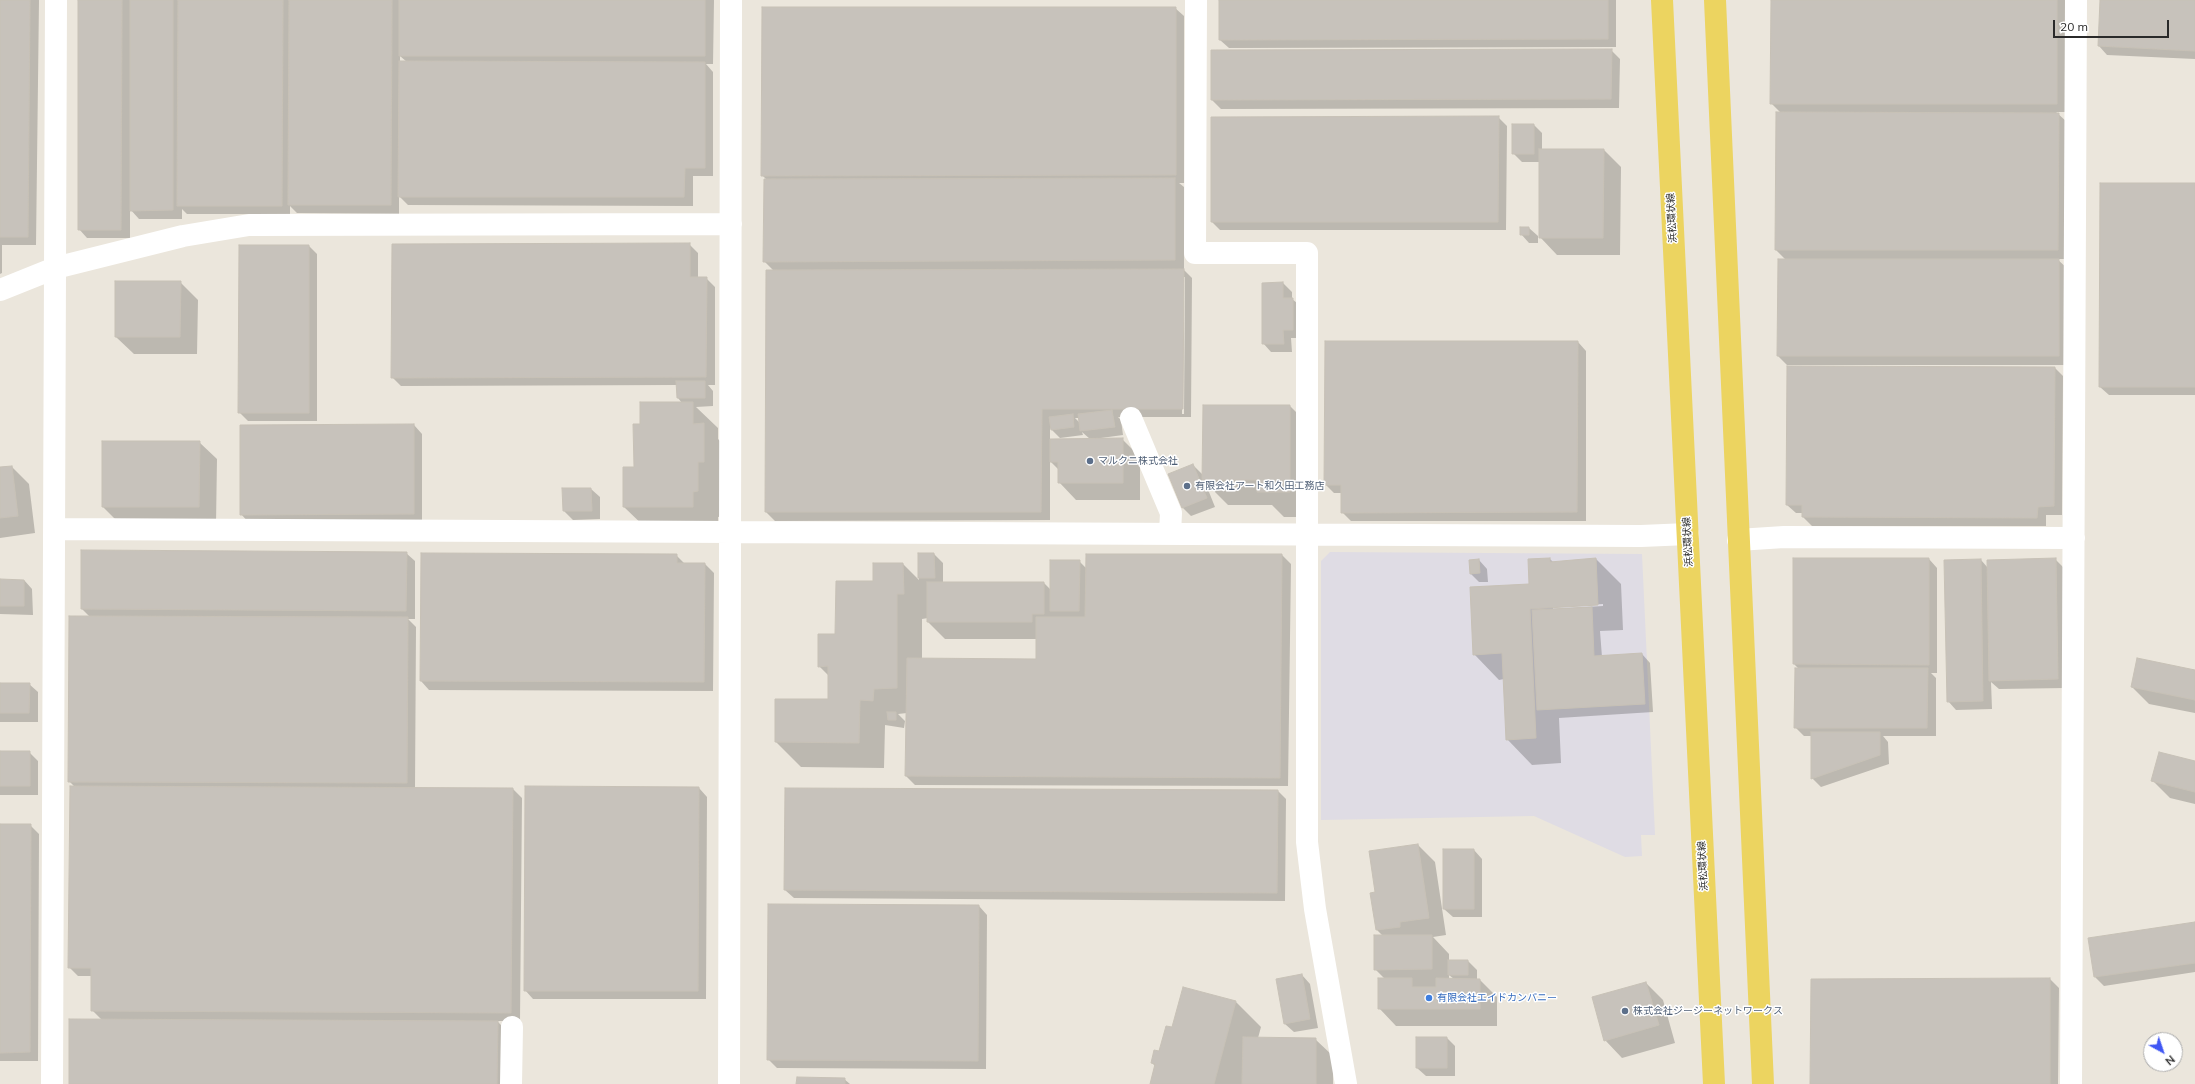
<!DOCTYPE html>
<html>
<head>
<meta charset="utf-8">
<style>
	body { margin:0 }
	#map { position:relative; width:2195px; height:1084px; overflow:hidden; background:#ebe6dc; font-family:Mulish,sans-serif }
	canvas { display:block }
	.north { position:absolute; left:2143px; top:1032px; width:40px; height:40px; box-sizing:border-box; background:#fff; border:1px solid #aaa; border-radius:50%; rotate:140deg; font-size:11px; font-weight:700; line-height:16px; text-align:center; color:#2a2a2a }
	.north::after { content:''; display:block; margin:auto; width:14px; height:18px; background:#4057f4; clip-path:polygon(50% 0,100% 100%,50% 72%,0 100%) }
	.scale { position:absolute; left:2053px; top:20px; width:116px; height:18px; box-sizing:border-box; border:2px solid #2a2a2a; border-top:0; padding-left:5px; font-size:12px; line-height:14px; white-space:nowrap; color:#2a2a2a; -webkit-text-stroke:3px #fff; paint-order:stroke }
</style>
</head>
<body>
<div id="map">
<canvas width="2195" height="1084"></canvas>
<div class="north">N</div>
<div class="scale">20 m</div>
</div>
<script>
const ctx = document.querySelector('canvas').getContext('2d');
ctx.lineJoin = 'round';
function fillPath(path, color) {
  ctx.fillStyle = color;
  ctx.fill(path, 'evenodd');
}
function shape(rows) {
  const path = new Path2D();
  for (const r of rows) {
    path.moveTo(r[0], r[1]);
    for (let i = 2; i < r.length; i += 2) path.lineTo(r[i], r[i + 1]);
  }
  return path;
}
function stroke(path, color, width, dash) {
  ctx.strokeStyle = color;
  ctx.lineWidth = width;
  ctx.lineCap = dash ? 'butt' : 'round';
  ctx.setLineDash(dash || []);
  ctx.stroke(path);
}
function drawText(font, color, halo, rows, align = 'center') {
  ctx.font = font + ' Mulish,"Noto Sans JP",sans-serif';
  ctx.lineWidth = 3;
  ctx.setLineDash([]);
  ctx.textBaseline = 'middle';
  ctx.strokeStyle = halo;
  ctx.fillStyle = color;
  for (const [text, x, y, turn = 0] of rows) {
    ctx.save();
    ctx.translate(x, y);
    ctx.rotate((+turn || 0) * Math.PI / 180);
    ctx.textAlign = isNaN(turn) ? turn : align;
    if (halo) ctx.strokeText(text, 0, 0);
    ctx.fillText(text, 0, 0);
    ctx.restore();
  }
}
const industrial = shape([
	[1330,552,1642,554,1655,835,1641,835,1642,856,1625,857,1534,816,1321,820,1321,561]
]);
const shadow = shape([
	[0,0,39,0,36,245,2,245,2,273,0,274],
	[79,0,714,0,713,64,706,64,713,72,713,176,693,176,693,206,408,205,399,196,399,214,297,213,290,206,290,214,187,214,182,209,182,219,139,219,130,209,130,238,87,238,79,229],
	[400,56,407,62,400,62],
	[1220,0,1616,0,1616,47,1229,48,1220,40],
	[1772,0,2066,0,2065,112,2056,112,2067,122,2066,259,2057,259,2068,269,2068,365,1787,365,1778,356,1786,260,1776,250,1781,113,1771,103],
	[2101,0,2195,0,2195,59,2107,55,2099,46],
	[1175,8,1184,16,1184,183,1179,183,1184,187,1184,270,1192,278,1191,417,1118,417,1121,420,1123,435,1101,438,1122,439,1140,457,1140,500,1076,500,1059,482,1059,470,1050,461,1050,520,775,521,766,512,767,271,774,271,764,261,767,180,762,175],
	[1183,277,1185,277,1184,414,1182,414],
	[1075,418,1079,418,1080,423],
	[1050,428,1060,438,1083,435,1082,432,1090,439,1050,440],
	[1611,50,1620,59,1619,108,1221,109,1212,100],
	[1498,117,1507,126,1506,230,1220,230,1212,222],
	[1534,125,1542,133,1542,150,1604,150,1621,167,1620,255,1557,255,1540,237,1540,162,1522,162,1513,153],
	[2195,184,2195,395,2109,395,2100,387],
	[1529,228,1538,236,1538,243,1529,243,1521,234],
	[689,244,698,253,698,278,706,278,715,287,715,385,708,385,713,391,713,406,696,407,718,428,718,439,729,450,723,516,718,517,718,532,650,532,624,507,635,468,641,425,682,403,678,398,677,385,401,386,392,377],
	[309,246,317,254,317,421,248,421,240,413],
	[180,282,198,300,197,354,134,354,116,337],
	[1283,283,1292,292,1292,299,1302,307,1302,338,1291,338,1292,352,1271,352,1263,343,1263,284],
	[1578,342,1586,351,1586,521,1351,521,1342,512,1342,493,1334,493,1325,484],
	[2055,368,2063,376,2062,515,2046,515,2046,526,1812,526,1803,517,1803,513,1796,513,1787,505],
	[1290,406,1315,431,1315,517,1284,517,1272,505,1228,505,1205,482,1215,507,1191,516,1183,508,1169,475,1193,465,1203,475],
	[414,425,422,434,422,523,249,523,241,514],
	[199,442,217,459,216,524,120,524,103,507],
	[12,467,29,484,35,533,0,538,0,468],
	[563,489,591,489,600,497,600,519,573,520,564,511],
	[406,553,415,561,415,619,408,619,416,627,415,789,513,789,522,798,520,1021,497,1021,506,1030,506,1084,70,1084,102,1020,92,1010,92,976,78,976,69,967,75,787,69,781,90,617,82,609],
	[919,554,934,554,943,563,943,583,1044,583,1051,590,1079,561,1086,568,1282,555,1291,564,1288,786,915,785,906,776,907,713,898,714,905,721,904,728,885,725,884,768,801,767,776,742,829,700,829,676,819,666,836,635,874,582,903,564,919,580],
	[928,618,928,622,945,639,1037,639,1037,660,922,659,922,619],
	[676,555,685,564,705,564,714,573,713,691,429,690,421,681],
	[1550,559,1554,563,1596,559,1621,584,1623,630,1600,631,1602,657,1642,654,1650,663,1653,712,1559,718,1561,763,1532,765,1507,739,1504,679,1499,680,1474,654],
	[1603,604,1603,606,1553,609,1553,607],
	[1929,559,1937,568,1937,673,1931,673,1936,678,1936,736,1883,736,1888,742,1889,764,1821,787,1812,778,1812,736,1804,736,1795,727,1799,669,1794,664],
	[2055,559,2064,568,2066,688,1999,689,1991,682,1992,709,1956,710,1948,701,1981,560,1988,568],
	[1479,560,1487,569,1488,582,1479,582,1471,574],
	[0,580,24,580,32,589,33,615,0,614],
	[2195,671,2195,713,2149,704,2132,687],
	[0,684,29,684,38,692,38,722,0,722],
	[0,752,29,752,38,761,38,795,0,795],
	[2195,762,2195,804,2170,798,2153,781],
	[699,788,707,797,706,999,533,999,525,990],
	[1278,791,1286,799,1285,901,794,898,785,890],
	[0,825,30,825,39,834,38,1061,0,1061],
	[1418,845,1435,862,1446,935,1433,937,1449,954,1449,961,1468,961,1477,970,1477,980,1480,980,1497,997,1497,1026,1396,1026,1379,1008,1385,979,1375,969,1383,936,1377,930,1376,893],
	[1449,975,1454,979,1449,979],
	[1474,850,1482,859,1482,917,1453,917,1444,909],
	[979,906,987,915,986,1069,777,1068,768,1059],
	[2195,923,2195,972,2104,986,2095,977],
	[1302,975,1310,984,1318,1028,1294,1032,1285,1024],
	[2050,979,2059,988,2058,1084,1811,1084],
	[1646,983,1663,1000,1675,1043,1622,1058,1605,1040],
	[1236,1002,1261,1027,1258,1038,1315,1039,1333,1056,1333,1084,1151,1084,1156,1067,1152,1063,1172,1028],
	[1447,1038,1455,1046,1455,1076,1426,1076,1417,1068],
	[844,1079,850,1084,797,1084]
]);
const building = shape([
	[0,0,30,0,28,237,0,237,0,0],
	[78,0,122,0,121,230,78,230,78,0],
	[130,0,173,0,173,210,130,211,130,0],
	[178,0,283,0,282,206,177,206,178,0],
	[289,0,392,0,391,205,288,205,289,0],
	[399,0,705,0,705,56,399,56,399,0],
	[1219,0,1608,0,1608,39,1219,40,1219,0],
	[1771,0,2057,0,2057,104,1770,104,1771,0],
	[2100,0,2195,0,2195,51,2098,46,2100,0],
	[762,7,1176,7,1176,175,761,176,762,7],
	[1612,49,1611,99,1211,100,1211,50,1612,49],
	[399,61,705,62,705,168,685,168,684,197,398,197,399,61],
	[1776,112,2059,113,2058,250,1775,250,1776,112],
	[1499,116,1498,222,1211,222,1211,117,1499,116],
	[1512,124,1534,124,1534,154,1512,154,1512,124],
	[1539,149,1604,149,1603,238,1539,238,1539,149],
	[1175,178,1175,260,763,262,764,179,1175,178],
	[2100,183,2195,183,2195,387,2099,387,2100,183],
	[1520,227,1529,227,1529,235,1520,235,1520,227],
	[690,243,690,277,707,277,706,377,391,378,392,244,690,243],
	[239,245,309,245,309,413,238,413,239,245],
	[1778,259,2059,259,2059,356,1777,356,1778,259],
	[1184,269,1183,409,1042,409,1041,512,765,512,766,270,1184,269],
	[115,281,181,281,180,337,115,337,115,281],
	[1283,282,1283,298,1293,298,1293,330,1283,330,1284,344,1262,344,1262,283,1283,282],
	[1325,341,1578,341,1577,512,1341,513,1341,485,1324,485,1325,341],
	[1787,366,2055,367,2054,506,2038,507,2037,518,1802,517,1802,505,1786,505,1787,366],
	[676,381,705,381,705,398,677,398,676,381],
	[640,402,693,402,693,424,704,423,704,462,698,462,698,491,693,492,693,507,623,507,623,467,634,467,633,424,640,424,640,402],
	[1203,405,1290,405,1290,492,1257,492,1258,480,1202,480,1203,405],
	[1112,410,1115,427,1080,431,1078,414,1112,410],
	[1073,414,1074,427,1051,430,1049,417,1073,414],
	[414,424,414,514,240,515,240,425,414,424],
	[1123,438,1123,483,1058,483,1058,462,1050,462,1050,439,1123,438],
	[102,441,200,441,199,507,102,507,102,441],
	[1193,464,1207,498,1182,508,1168,474,1193,464],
	[12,466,18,516,0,518,0,467,12,466],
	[562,488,591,488,592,511,563,511,562,488],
	[81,550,407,552,406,611,81,609,81,550],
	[421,553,677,554,677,563,705,563,704,682,420,681,421,553],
	[918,553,934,553,935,578,918,578,918,553],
	[1086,554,1282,554,1280,778,905,776,907,658,1036,659,1036,617,1085,617,1086,554],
	[1550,558,1550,562,1596,558,1598,605,1530,609,1536,738,1506,740,1502,653,1473,655,1470,587,1529,584,1528,559,1550,558],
	[1793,558,1929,558,1929,665,1793,664,1793,558],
	[2056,558,2058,679,1989,681,1987,560,2056,558],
	[1479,559,1480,573,1470,574,1469,560,1479,559],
	[1981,559,1983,701,1947,702,1944,560,1981,559],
	[1050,560,1080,560,1079,611,1050,611,1050,560],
	[873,563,903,563,904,594,897,594,897,688,874,689,873,701,860,700,859,743,775,742,775,699,828,699,828,666,818,667,818,634,835,634,836,581,873,581,873,563],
	[0,579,24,580,24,606,0,606,0,579],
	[927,582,1044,582,1044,614,1032,614,1032,622,927,622,927,582],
	[1592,607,1594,656,1642,653,1645,704,1537,710,1532,610,1592,607],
	[69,616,408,617,407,783,68,782,69,616],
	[2137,658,2195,670,2195,700,2131,687,2137,658],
	[1795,668,1928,668,1927,728,1794,728,1795,668],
	[0,683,30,683,29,713,0,713,0,683],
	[887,712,896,712,896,720,888,720,887,712],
	[1811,732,1880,732,1880,755,1811,779,1811,732],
	[0,751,30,751,30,786,0,786,0,751],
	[2159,752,2195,761,2195,792,2151,781,2159,752],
	[70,786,513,788,511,1013,91,1011,91,968,68,968,70,786],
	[525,786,699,787,698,991,524,991,525,786],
	[785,788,1278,790,1277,893,784,890,785,788],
	[0,824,31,824,30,1052,0,1053,0,824],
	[1418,844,1429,918,1400,922,1400,927,1376,930,1370,893,1375,892,1369,851,1418,844],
	[1443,849,1474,849,1474,909,1443,909,1443,849],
	[768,904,979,905,978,1061,767,1060,768,904],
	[2195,922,2195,963,2094,977,2088,938,2195,922],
	[1374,935,1432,935,1432,969,1374,970,1374,935],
	[1448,960,1468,960,1468,975,1448,975,1448,960],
	[1302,974,1310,1019,1284,1024,1276,979,1302,974],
	[1378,978,1412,978,1412,987,1436,987,1436,978,1480,979,1480,1009,1378,1009,1378,978],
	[2050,978,2050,1084,1810,1084,1811,979,2050,978],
	[1646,982,1659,1025,1604,1041,1592,997,1646,982],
	[1183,987,1236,1001,1214,1084,1150,1084,1155,1064,1151,1063,1154,1050,1159,1051,1166,1026,1172,1027,1183,987],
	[69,1019,498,1021,497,1084,69,1084,69,1019],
	[1243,1037,1316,1038,1316,1084,1242,1084,1243,1037],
	[1416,1037,1447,1037,1447,1068,1416,1068,1416,1037],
	[797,1077,845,1078,845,1084,796,1084,797,1077]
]);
const minor = shape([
	[1196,0,1195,253,1307,253,1307,842,1315,909,1346,1084],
	[0,290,55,268,183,236,249,225,731,224],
	[1131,418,1171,513,1170,534],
	[54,529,1641,536,1688,534],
	[1738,540,1784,537,2074,538],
	[52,1084,56,0],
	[511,1084,512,1027],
	[729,1084,731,0],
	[2071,1084,2076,0]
]);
const major = shape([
	[1662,0,1714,1084],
	[1715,0,1763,1084]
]);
const markers = [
	[1090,461,4,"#5c6f8a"],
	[1187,486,4,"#5c6f8a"],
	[1429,998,4,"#3f7fe0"],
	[1625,1011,4,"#5c6f8a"]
];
const streetNames = [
	["浜松環状線",1672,218,-93],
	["浜松環状線",1688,542,-93],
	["浜松環状線",1703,866,-93]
];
const serviceNames = [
	["マルクニ株式会社",1098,461],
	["有限会社アート和久田工務店",1195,486],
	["株式会社ジージーネットワークス",1633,1011]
];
const shopNames = [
	["有限会社エイドカンパニー",1437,998]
];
fillPath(industrial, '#dfdce4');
fillPath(shadow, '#0003');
fillPath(building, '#c7c2bb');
stroke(building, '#c7c1b6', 1);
stroke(minor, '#fff', 22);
stroke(major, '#ecd460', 22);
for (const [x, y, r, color] of markers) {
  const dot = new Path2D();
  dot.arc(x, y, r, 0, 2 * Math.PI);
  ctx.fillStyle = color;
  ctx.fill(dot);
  stroke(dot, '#fff', 1.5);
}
drawText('10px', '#2a2a2a', '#fff', streetNames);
drawText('10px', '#4e5e75', '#fff', serviceNames, 'left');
drawText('10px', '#366cbe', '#fff', shopNames, 'left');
</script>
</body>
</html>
